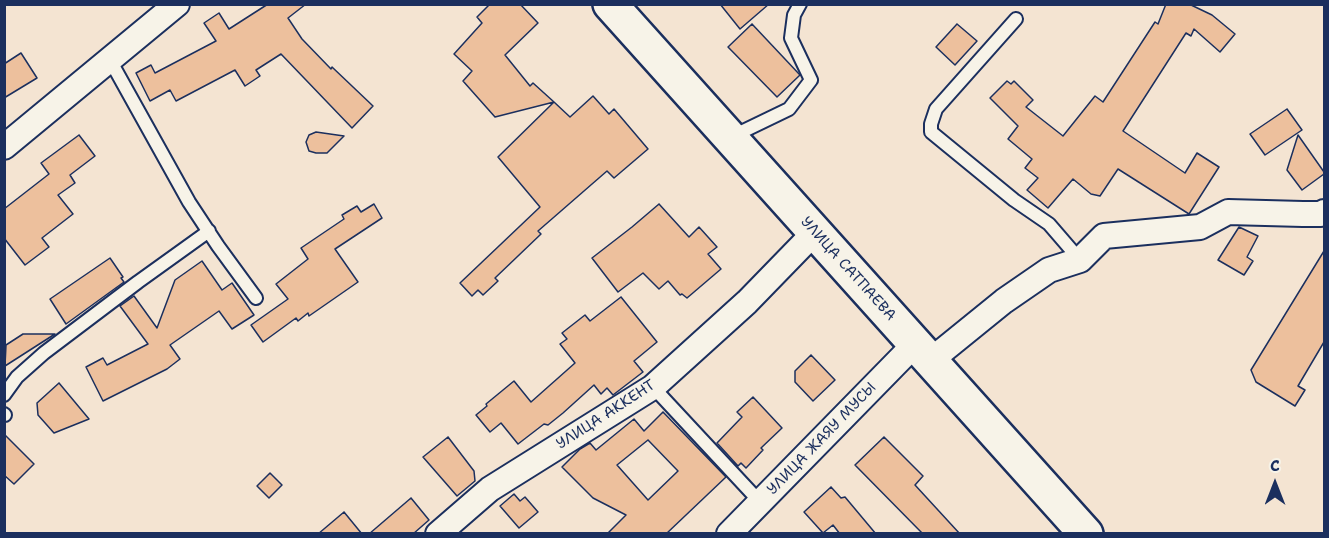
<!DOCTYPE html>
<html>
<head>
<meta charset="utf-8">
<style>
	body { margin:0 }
	#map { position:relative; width:1329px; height:538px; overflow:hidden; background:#f4e4d2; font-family:"Shantell Sans",sans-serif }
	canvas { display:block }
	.frame { position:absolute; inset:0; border:6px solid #1b2f5e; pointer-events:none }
	.north { position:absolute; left:1245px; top:454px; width:60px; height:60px; -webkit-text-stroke:4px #f7f3e8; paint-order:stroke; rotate:0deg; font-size:16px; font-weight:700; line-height:24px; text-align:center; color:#1b2f5e }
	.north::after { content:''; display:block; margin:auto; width:21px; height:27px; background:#1b2f5e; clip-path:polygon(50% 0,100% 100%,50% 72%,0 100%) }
</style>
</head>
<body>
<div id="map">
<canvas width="1329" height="538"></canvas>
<div class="frame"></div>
<div class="north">С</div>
</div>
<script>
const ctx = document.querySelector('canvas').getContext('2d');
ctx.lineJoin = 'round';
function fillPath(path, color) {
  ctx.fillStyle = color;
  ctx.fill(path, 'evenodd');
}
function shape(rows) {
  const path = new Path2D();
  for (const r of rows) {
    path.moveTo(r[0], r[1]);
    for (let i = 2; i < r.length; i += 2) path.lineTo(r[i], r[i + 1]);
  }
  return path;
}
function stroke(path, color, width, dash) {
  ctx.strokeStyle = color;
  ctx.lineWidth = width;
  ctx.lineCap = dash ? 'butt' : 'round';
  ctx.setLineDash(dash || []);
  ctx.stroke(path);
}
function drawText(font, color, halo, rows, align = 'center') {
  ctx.font = font + ' "Shantell Sans",sans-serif';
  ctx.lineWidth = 4.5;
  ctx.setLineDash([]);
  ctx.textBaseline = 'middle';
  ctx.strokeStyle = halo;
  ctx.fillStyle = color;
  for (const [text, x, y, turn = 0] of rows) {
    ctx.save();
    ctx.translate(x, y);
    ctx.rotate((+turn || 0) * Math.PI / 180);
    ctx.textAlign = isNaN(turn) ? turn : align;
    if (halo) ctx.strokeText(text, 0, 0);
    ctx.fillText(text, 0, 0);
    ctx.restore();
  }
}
const building = shape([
	[268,4,306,4,288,18,302,39,331,69,332,67,373,106,352,128,281,54,256,70,260,76,245,86,235,70,176,101,170,90,150,101,136,73,151,65,155,73,216,41,204,23,219,13,229,29,268,4],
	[490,4,520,4,538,23,505,55,530,86,533,83,554,102,495,117,463,81,472,71,454,54,482,23,477,17,490,4],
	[720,4,769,4,740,29,720,4],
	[1166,4,1189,4,1212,15,1235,34,1220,52,1194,29,1191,36,1186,33,1123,131,1185,173,1197,153,1219,167,1189,214,1118,169,1100,196,1091,194,1073,179,1048,208,1027,190,1038,178,1025,168,1032,159,1008,139,1018,126,990,98,1007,81,1011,84,1014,81,1033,100,1026,107,1063,136,1095,96,1103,102,1155,22,1158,24,1166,4],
	[752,24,800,75,777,97,728,47,752,24],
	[957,24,977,41,955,65,936,47,957,24],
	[21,53,37,78,4,98,4,64,21,53],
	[593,96,609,114,614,109,648,149,614,178,607,171,538,231,541,234,495,278,498,281,483,295,478,290,472,296,460,283,540,207,498,157,554,102,570,117,593,96],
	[1287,109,1302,130,1265,155,1250,134,1287,109],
	[316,132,344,136,327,153,316,153,309,151,306,142,309,135,316,132],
	[79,135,95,156,70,175,75,183,58,195,73,214,42,238,49,247,25,265,4,238,4,209,49,174,41,163,79,135],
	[1298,135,1324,172,1324,174,1302,190,1287,170,1298,135],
	[374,204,382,218,335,249,358,282,309,316,308,313,298,321,296,318,263,342,251,325,288,299,276,284,308,259,301,248,344,219,342,215,357,206,361,212,374,204],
	[659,204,689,237,699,227,717,247,708,254,721,269,687,298,682,294,680,295,668,281,659,289,643,273,618,292,592,258,632,227,659,204],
	[1239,227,1258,236,1247,257,1253,261,1244,275,1218,260,1239,227],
	[1324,251,1324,342,1298,386,1305,390,1295,406,1256,382,1251,370,1324,251],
	[110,258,123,277,121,278,124,282,66,324,50,299,110,258],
	[202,261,222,290,232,283,254,315,232,329,219,311,170,345,180,359,167,369,103,401,86,367,103,358,107,365,148,344,120,306,134,296,157,328,175,280,202,261],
	[621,297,657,342,634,361,643,372,613,395,607,388,601,394,594,385,563,413,548,425,544,424,518,444,501,423,490,432,476,415,487,406,486,404,514,381,531,402,575,363,560,344,567,339,562,333,585,315,590,321,621,297],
	[23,334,55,334,5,366,6,345,23,334],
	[811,355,835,380,813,401,795,382,795,371,811,355],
	[59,383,89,419,54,433,38,415,37,403,59,383],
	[753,397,782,428,761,448,763,450,746,468,741,463,738,466,717,443,742,417,737,412,753,397],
	[663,412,726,477,666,534,607,534,626,515,593,498,562,467,580,449,590,443,596,450,634,419,644,431,663,412],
	[648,440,678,471,648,500,617,465,648,440],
	[4,434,34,464,14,484,4,475,4,434],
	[448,437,474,471,475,481,457,496,423,457,448,437],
	[884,437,923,476,915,485,960,534,923,534,855,465,884,437],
	[270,473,282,485,269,498,257,486,270,473],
	[831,487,841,498,845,497,876,534,840,534,833,525,823,533,804,512,831,487],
	[514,494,520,501,525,497,538,512,519,528,500,506,514,494],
	[411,498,429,520,413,534,369,534,411,498],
	[344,512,362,534,318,534,344,512]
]);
const lane = shape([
	[1016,19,936,109,931,124,931,132,1014,200,1049,224,1080,260],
	[110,60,189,202,218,246,256,298],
	[731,137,789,109,811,80,791,38,794,15,800,4],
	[653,387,760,502],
	[4,395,17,377,44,353,138,282,209,231],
	[4,414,5,415]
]);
const street = shape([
	[4,147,177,4],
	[930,361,1004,301,1049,270,1080,260,1104,236,1200,227,1228,212,1303,214,1321,214,1324,212],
	[438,534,490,489,653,387,747,302,815,232],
	[729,534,915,344]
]);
const secondary = shape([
	[610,4,1086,534]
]);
const streetNames = [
	["УЛИЦА САТПАЕВА",848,269,48],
	["УЛИЦА АККЕНТ",606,415,-33],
	["УЛИЦА ЖАЯУ МУСЫ",822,439,-46]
];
fillPath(building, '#edc09d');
stroke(building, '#1b2f5e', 1.5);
stroke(lane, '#1b2f5e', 16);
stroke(street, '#1b2f5e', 28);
stroke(secondary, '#1b2f5e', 38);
stroke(lane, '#f7f3e8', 12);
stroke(street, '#f7f3e8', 24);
stroke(secondary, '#f7f3e8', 33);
drawText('15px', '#1b2f5e', '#f7f3e8', streetNames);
</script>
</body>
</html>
